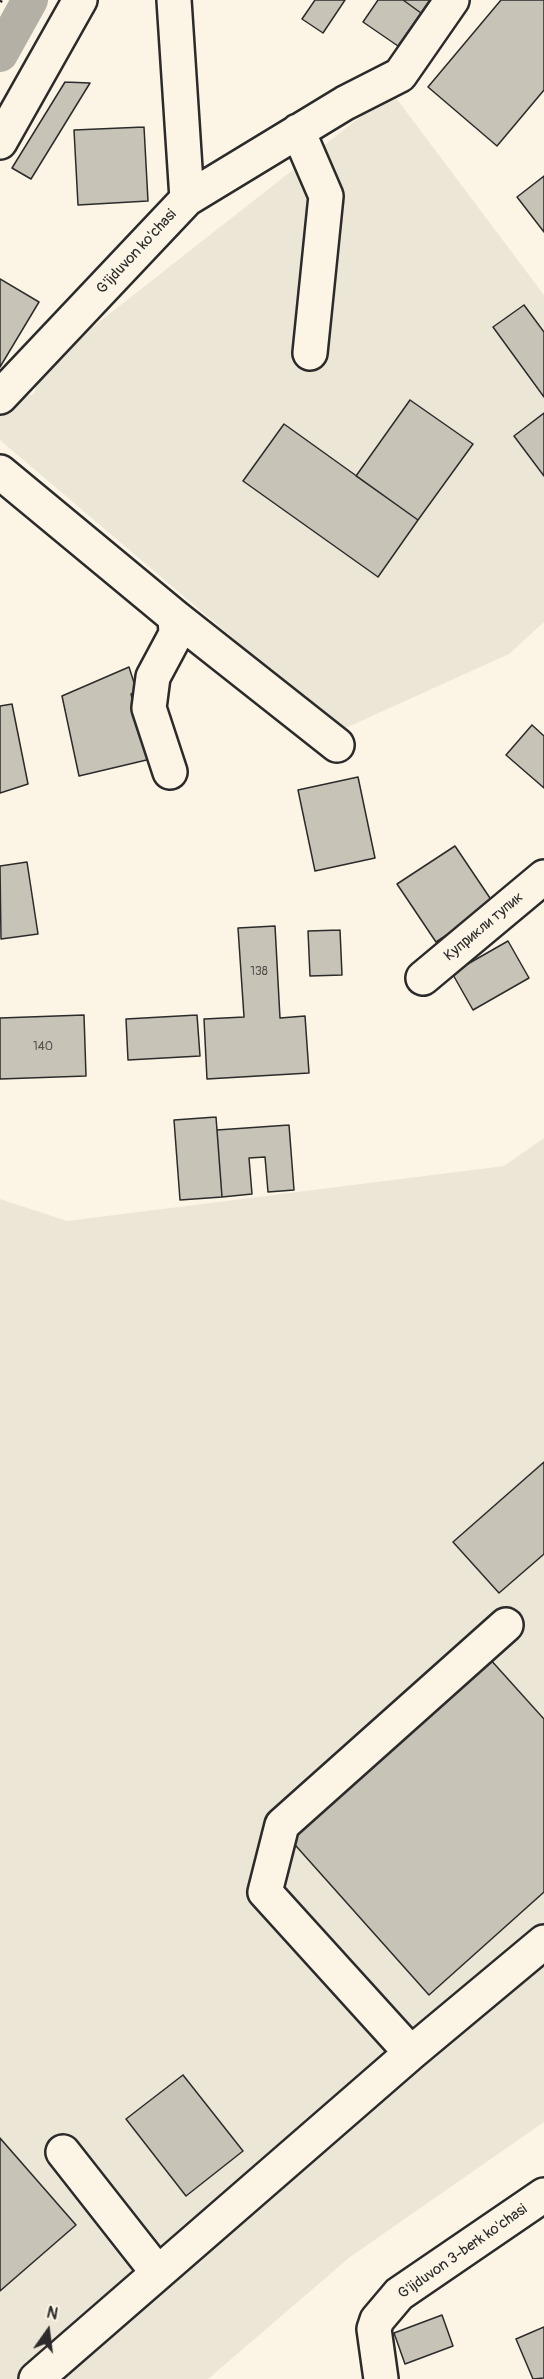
<!DOCTYPE html>
<html>
<head>
<meta charset="utf-8">
<style>
	body { margin:0 }
	#map { position:relative; width:544px; height:2379px; overflow:hidden; background:#fcf5e5; font-family:Pangolin,sans-serif }
	canvas { display:block }
	.north { position:absolute; left:18px; top:2301px; width:60px; height:60px; -webkit-text-stroke:4px #fcf5e5; paint-order:stroke; rotate:14deg; font-size:16px; font-weight:700; line-height:24px; text-align:center; color:#2b2b2b }
	.north::after { content:''; display:block; margin:auto; width:21px; height:27px; background:#2b2b2b; clip-path:polygon(50% 0,100% 100%,50% 72%,0 100%) }
</style>
</head>
<body>
<div id="map">
<canvas width="544" height="2379"></canvas>
<div class="north">N</div>
</div>
<script>
const ctx = document.querySelector('canvas').getContext('2d');
ctx.lineJoin = 'round';
function fillPath(path, color) {
  ctx.fillStyle = color;
  ctx.fill(path, 'evenodd');
}
function shape(rows) {
  const path = new Path2D();
  for (const r of rows) {
    path.moveTo(r[0], r[1]);
    for (let i = 2; i < r.length; i += 2) path.lineTo(r[i], r[i + 1]);
  }
  return path;
}
function stroke(path, color, width, dash) {
  ctx.strokeStyle = color;
  ctx.lineWidth = width;
  ctx.lineCap = dash ? 'butt' : 'round';
  ctx.setLineDash(dash || []);
  ctx.stroke(path);
}
function drawText(font, color, halo, rows, align = 'center') {
  ctx.font = font + ' Pangolin,sans-serif';
  ctx.lineWidth = 4.5;
  ctx.setLineDash([]);
  ctx.textBaseline = 'middle';
  ctx.strokeStyle = halo;
  ctx.fillStyle = color;
  for (const [text, x, y, turn = 0] of rows) {
    ctx.save();
    ctx.translate(x, y);
    ctx.rotate((+turn || 0) * Math.PI / 180);
    ctx.textAlign = isNaN(turn) ? turn : align;
    if (halo) ctx.strokeText(text, 0, 0);
    ctx.fillText(text, 0, 0);
    ctx.restore();
  }
}
const built = shape([
	[396,98,544,295,544,622,509,654,341,730,0,440,0,415,14,399,34,394,43,366,373,107],
	[544,1138,544,2122,350,2257,208,2379,0,2379,0,1199,67,1221,504,1166]
]);
const canal = shape([
	[0,54,30,0]
]);
const building = shape([
	[315,0,345,0,323,33,302,19,315,0],
	[378,0,403,0,421,13,398,46,363,22,378,0],
	[403,0,430,0,421,13,403,0],
	[501,0,544,0,544,90,497,146,428,87,501,0],
	[65,82,90,83,31,179,12,168,65,82],
	[144,127,148,201,78,205,74,130,144,127],
	[544,176,544,232,517,197,544,176],
	[0,279,39,302,0,367,0,279],
	[524,305,544,332,544,397,493,327,524,305],
	[410,400,473,444,418,520,356,476,410,400],
	[544,413,544,476,514,436,544,413],
	[284,424,418,520,378,577,243,481,284,424],
	[129,667,137,692,131,694,142,740,155,758,79,776,62,696,129,667],
	[12,704,28,784,0,793,0,706,12,704],
	[532,725,544,736,544,788,506,755,532,725],
	[358,777,375,858,315,871,298,790,358,777],
	[455,846,494,904,436,942,397,884,455,846],
	[27,862,38,934,1,939,0,866,27,862],
	[275,926,280,1018,305,1016,309,1073,207,1079,204,1019,244,1017,238,928,275,926],
	[340,930,342,975,310,976,308,931,340,930],
	[508,941,529,978,473,1010,452,973,508,941],
	[84,1015,86,1076,0,1079,0,1018,84,1015],
	[197,1015,200,1056,128,1060,126,1019,197,1015],
	[216,1117,222,1197,180,1200,174,1120,216,1117],
	[289,1125,294,1190,268,1192,265,1157,249,1158,252,1194,222,1197,217,1130,289,1125],
	[544,1462,544,1554,499,1593,453,1542,544,1462],
	[489,1658,544,1719,544,1892,429,1995,288,1837,489,1658],
	[183,2075,243,2151,186,2196,126,2119,183,2075],
	[0,2138,76,2225,0,2291,0,2138],
	[442,2315,453,2346,405,2364,394,2333,442,2315],
	[544,2327,544,2378,533,2379,516,2339,544,2327]
]);
const path = shape([
	[0,2,1,0]
]);
const minor = shape([
	[298,131,326,196,310,353],
	[0,142,80,0],
	[187,199,345,103,400,75,452,0],
	[0,397,187,199,174,0],
	[0,472,175,617,176,634,153,677,149,708,170,772],
	[175,617,337,745],
	[423,978,544,877],
	[411,2053,265,1892,282,1825,506,1625],
	[63,2152,158,2273],
	[36,2379,411,2053,544,1942],
	[381,2379,374,2329,377,2320,399,2294,544,2195]
]);
const numberNames = [
	["138",259,972],
	["140",43,1047]
];
const streetNames = [
	["G'ijduvon ko'chasi",137,252,-47],
	["Куприкли тупик",484,927,-40],
	["G'ijduvon 3-berk ko'chasi",463,2252,-35]
];
fillPath(built, '#ece6d7');
stroke(canal, '#b4b0a5', 36);
fillPath(building, '#c8c3b7');
stroke(building, '#2b2b2b', 1.5);
stroke(minor, '#2b2b2b', 38);
stroke(path, '#2b2b2b', 4, [6, 4.5]);
stroke(minor, '#fcf5e5', 33);
drawText('12px', '#52514e', null, numberNames);
drawText('15px', '#2b2b2b', '#fcf5e5', streetNames);
</script>
</body>
</html>
